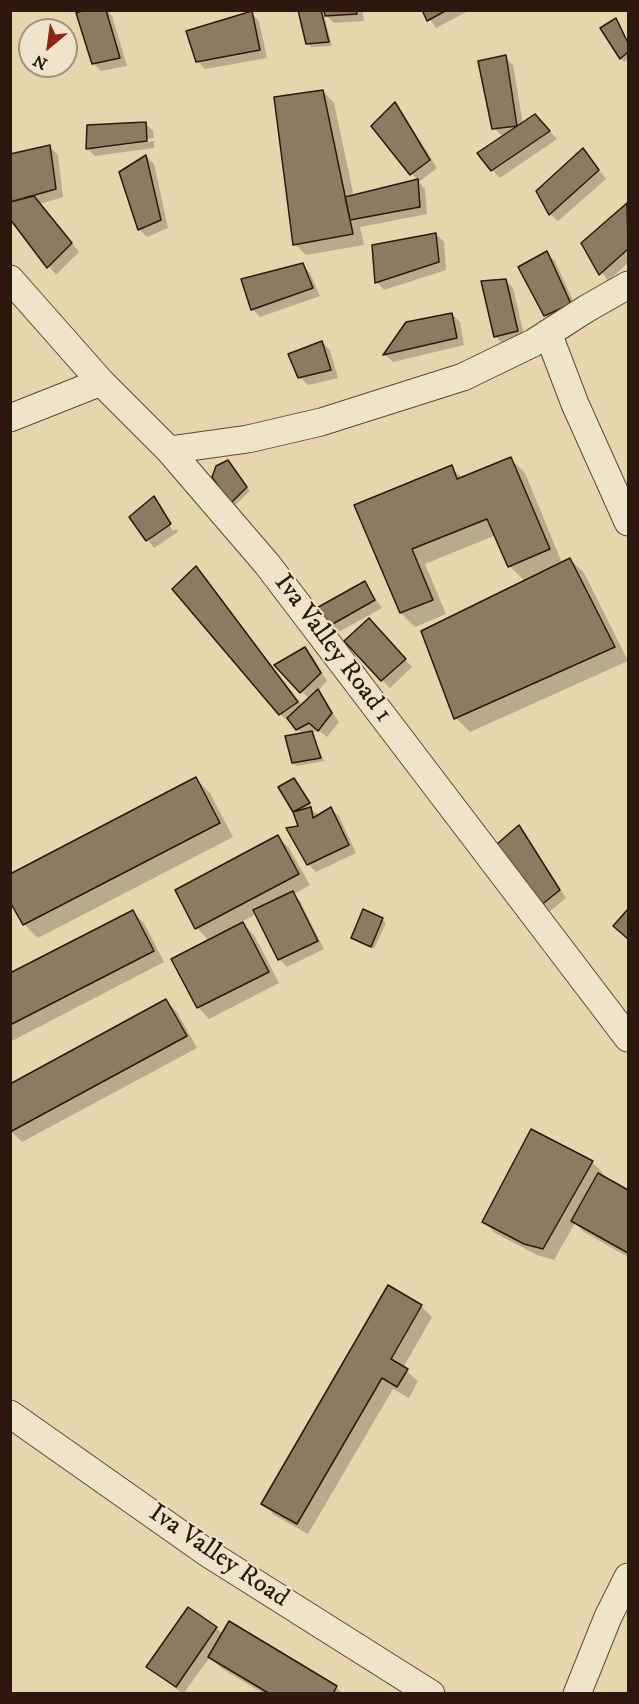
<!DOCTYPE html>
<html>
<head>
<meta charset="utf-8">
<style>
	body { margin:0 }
	#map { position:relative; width:639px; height:1704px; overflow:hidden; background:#e5d6ae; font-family:"IM FELL DW Pica",serif }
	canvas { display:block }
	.frame { position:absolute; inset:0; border:12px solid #2e180d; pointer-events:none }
	.north { position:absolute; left:18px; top:18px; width:60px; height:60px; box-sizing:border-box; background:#eee4ca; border:2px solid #a1927e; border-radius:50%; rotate:209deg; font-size:16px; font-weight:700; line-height:24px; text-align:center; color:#2e180d }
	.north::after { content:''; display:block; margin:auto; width:21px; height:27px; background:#8f2418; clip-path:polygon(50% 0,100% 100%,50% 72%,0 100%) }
</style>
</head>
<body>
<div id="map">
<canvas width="639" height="1704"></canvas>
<div class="frame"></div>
<div class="north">N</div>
</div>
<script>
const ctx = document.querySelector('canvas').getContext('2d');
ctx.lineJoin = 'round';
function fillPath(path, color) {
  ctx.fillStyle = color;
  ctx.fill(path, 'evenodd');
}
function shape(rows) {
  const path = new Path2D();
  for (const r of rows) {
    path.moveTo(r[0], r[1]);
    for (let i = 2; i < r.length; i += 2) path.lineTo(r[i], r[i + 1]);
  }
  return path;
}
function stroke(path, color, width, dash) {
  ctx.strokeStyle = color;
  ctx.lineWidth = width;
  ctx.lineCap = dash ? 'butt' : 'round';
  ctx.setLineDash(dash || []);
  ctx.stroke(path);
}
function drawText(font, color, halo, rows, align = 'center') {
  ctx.font = font + ' "IM FELL DW Pica",serif';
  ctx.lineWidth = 4.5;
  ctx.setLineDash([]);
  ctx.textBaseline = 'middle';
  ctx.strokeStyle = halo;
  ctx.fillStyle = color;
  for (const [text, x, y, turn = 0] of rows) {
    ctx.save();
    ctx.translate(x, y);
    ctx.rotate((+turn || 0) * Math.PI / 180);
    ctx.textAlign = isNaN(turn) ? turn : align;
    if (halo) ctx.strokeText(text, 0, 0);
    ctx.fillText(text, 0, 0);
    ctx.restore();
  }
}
const shadow = shape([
	[92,10,107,10,112,16,127,66,101,71,93,63],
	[300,10,323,10,326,13,325,10,362,10,364,21,334,23,323,12,332,46,311,47,308,43],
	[423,10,470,10,436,28],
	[251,13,259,21,267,58,205,69,197,61],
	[616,19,628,41,628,59,624,62,602,28],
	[505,57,513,65,523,124,543,124,557,139,500,178,492,170,503,137,494,128],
	[323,91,334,103,354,197,418,181,373,126,395,104,402,112,437,168,419,182,425,189,427,214,360,227,364,245,306,255,295,244],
	[145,123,153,131,154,138,94,146,94,149,154,141,154,148,95,156,87,148],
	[50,147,58,155,63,197,40,204,79,252,56,275,10,216,10,156],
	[583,150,606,179,558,221,550,214,538,191],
	[146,156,154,164,168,228,147,237,139,229],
	[627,205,628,263,608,281,582,244],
	[436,234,444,242,446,270,384,290,377,282],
	[547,253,555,261,578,312,553,323,545,315],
	[302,265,310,273,320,296,260,317,252,309],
	[505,280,513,288,525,339,503,344,495,336],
	[452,314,460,322,464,345,393,362,385,355,407,324],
	[322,342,330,350,338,378,308,385,300,377],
	[511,459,525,473,562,563,570,559,584,573,628,661,470,732,456,718,423,632,525,581,509,566,496,535,425,564,446,614,415,627,401,613,356,506,451,467,463,479],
	[231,465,250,491,234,506,231,503],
	[154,498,161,505,158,505,173,531,176,529,162,505,178,532,154,548,131,517],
	[196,568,302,705,309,699,277,665,305,649,313,657,327,681,318,691,339,722,327,737,318,730,311,733,324,761,297,766,293,763,303,734,280,714],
	[364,583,382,608,333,635,325,628],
	[376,628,412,667,390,688,382,680],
	[196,779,210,793,233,837,38,938,24,924,10,898],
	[297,784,312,807,310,808,319,816,331,809,339,816,356,853,316,872,308,864,294,811],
	[519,827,566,898,543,917],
	[278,837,289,848,310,885,294,894,300,901,324,949,287,967,279,959,256,914,241,922,254,935,279,983,209,1019,198,1007,209,941,197,928,177,891],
	[132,912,144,923,164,962,10,1042,10,975],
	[382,919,386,923,374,949,353,938],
	[166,1001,177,1012,197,1048,22,1142,10,1130],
	[592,1162,603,1173,601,1177,628,1192,628,1257,584,1232,575,1223,554,1260,537,1255,495,1233,484,1222],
	[421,1306,432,1317,403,1368,418,1381,409,1398,393,1389,308,1534,274,1515,263,1503],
	[230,1623,336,1687,343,1694,264,1694,221,1668,210,1657,183,1694,148,1667,216,1628,223,1634]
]);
const building = shape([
	[85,10,106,10,120,58,92,64,76,13,85,10],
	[298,10,321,10,329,42,306,44,298,10],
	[324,10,356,10,357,14,325,16,324,10],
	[422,10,447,10,427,21,422,10],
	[252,11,260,50,196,62,186,31,252,11],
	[616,18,628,43,628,52,620,59,600,28,616,18],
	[506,55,517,126,492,129,478,61,506,55],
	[323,90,353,234,293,245,274,97,323,90],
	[395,102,430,160,410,175,371,126,395,102],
	[535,114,550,131,491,171,477,153,535,114],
	[146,122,147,141,86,149,87,125,146,122],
	[50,145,56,189,10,202,10,154,50,145],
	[583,148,599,170,549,215,536,191,583,148],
	[146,155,161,220,138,230,119,172,146,155],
	[418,179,420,207,350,220,345,197,418,179],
	[34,196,72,243,47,268,10,219,10,202,34,196],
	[627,203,628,249,599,275,581,243,627,203],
	[436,233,439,262,375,283,372,245,436,233],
	[547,251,571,304,544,316,518,267,547,251],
	[303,263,313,288,251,310,241,279,303,263],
	[506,279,518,331,494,337,481,281,506,279],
	[452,313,457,338,383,355,406,322,452,313],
	[322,341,331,370,298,378,288,354,322,341],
	[511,457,550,549,508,567,487,519,412,549,433,600,400,613,354,505,452,465,457,479,511,457],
	[228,460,247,487,230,504,212,477,216,466,228,460],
	[154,496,171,524,146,541,129,517,154,496],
	[570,558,615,647,454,719,421,631,570,558],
	[196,566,298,702,279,715,172,589,196,566],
	[365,581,375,600,324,629,313,610,365,581],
	[369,618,406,659,381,681,344,641,369,618],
	[305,647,321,673,300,693,274,665,305,647],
	[318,689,332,713,318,731,309,723,296,730,287,718,318,689],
	[312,731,321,758,292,763,285,736,312,731],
	[196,777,220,823,23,925,10,902,10,874,196,777],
	[294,778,310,803,293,812,278,787,294,778],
	[311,807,313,818,331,807,349,845,307,865,286,828,298,826,293,812,311,807],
	[519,825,560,890,535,910,490,850,519,825],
	[278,835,299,874,195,929,175,890,278,835],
	[293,891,318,941,278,960,253,910,293,891],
	[363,909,383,918,371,947,351,938,363,909],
	[628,909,628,939,613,926,628,909],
	[133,910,154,951,10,1025,10,973,133,910],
	[243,922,269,972,197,1008,171,959,243,922],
	[166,999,187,1036,10,1132,10,1084,166,999],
	[531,1129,593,1161,543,1249,524,1244,482,1222,531,1129],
	[598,1173,628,1190,628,1253,571,1221,598,1173],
	[388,1285,422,1305,391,1359,408,1369,397,1387,382,1378,297,1524,261,1504,388,1285],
	[188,1607,217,1627,176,1687,146,1667,188,1607],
	[229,1621,337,1686,333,1694,270,1694,208,1657,229,1621]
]);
const minor = shape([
	[10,279,101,382,169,450,267,564,628,1038],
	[548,333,575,404,628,522],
	[10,418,101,382],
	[169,450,248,439,321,422,463,377,533,343,586,309,628,285],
	[10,1414,206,1552,431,1694],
	[577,1694,608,1617,628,1577]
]);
const streetNames = [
	["Iva Valley Road 1",332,649,53],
	["Iva Valley Road",218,1557,34]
];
fillPath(shadow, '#0003');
fillPath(building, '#8d7b61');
stroke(building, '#2e180d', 1.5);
stroke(minor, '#5c4835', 29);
stroke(minor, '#eee4ca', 27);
drawText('26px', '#2e180d', '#eee4ca', streetNames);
</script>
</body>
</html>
